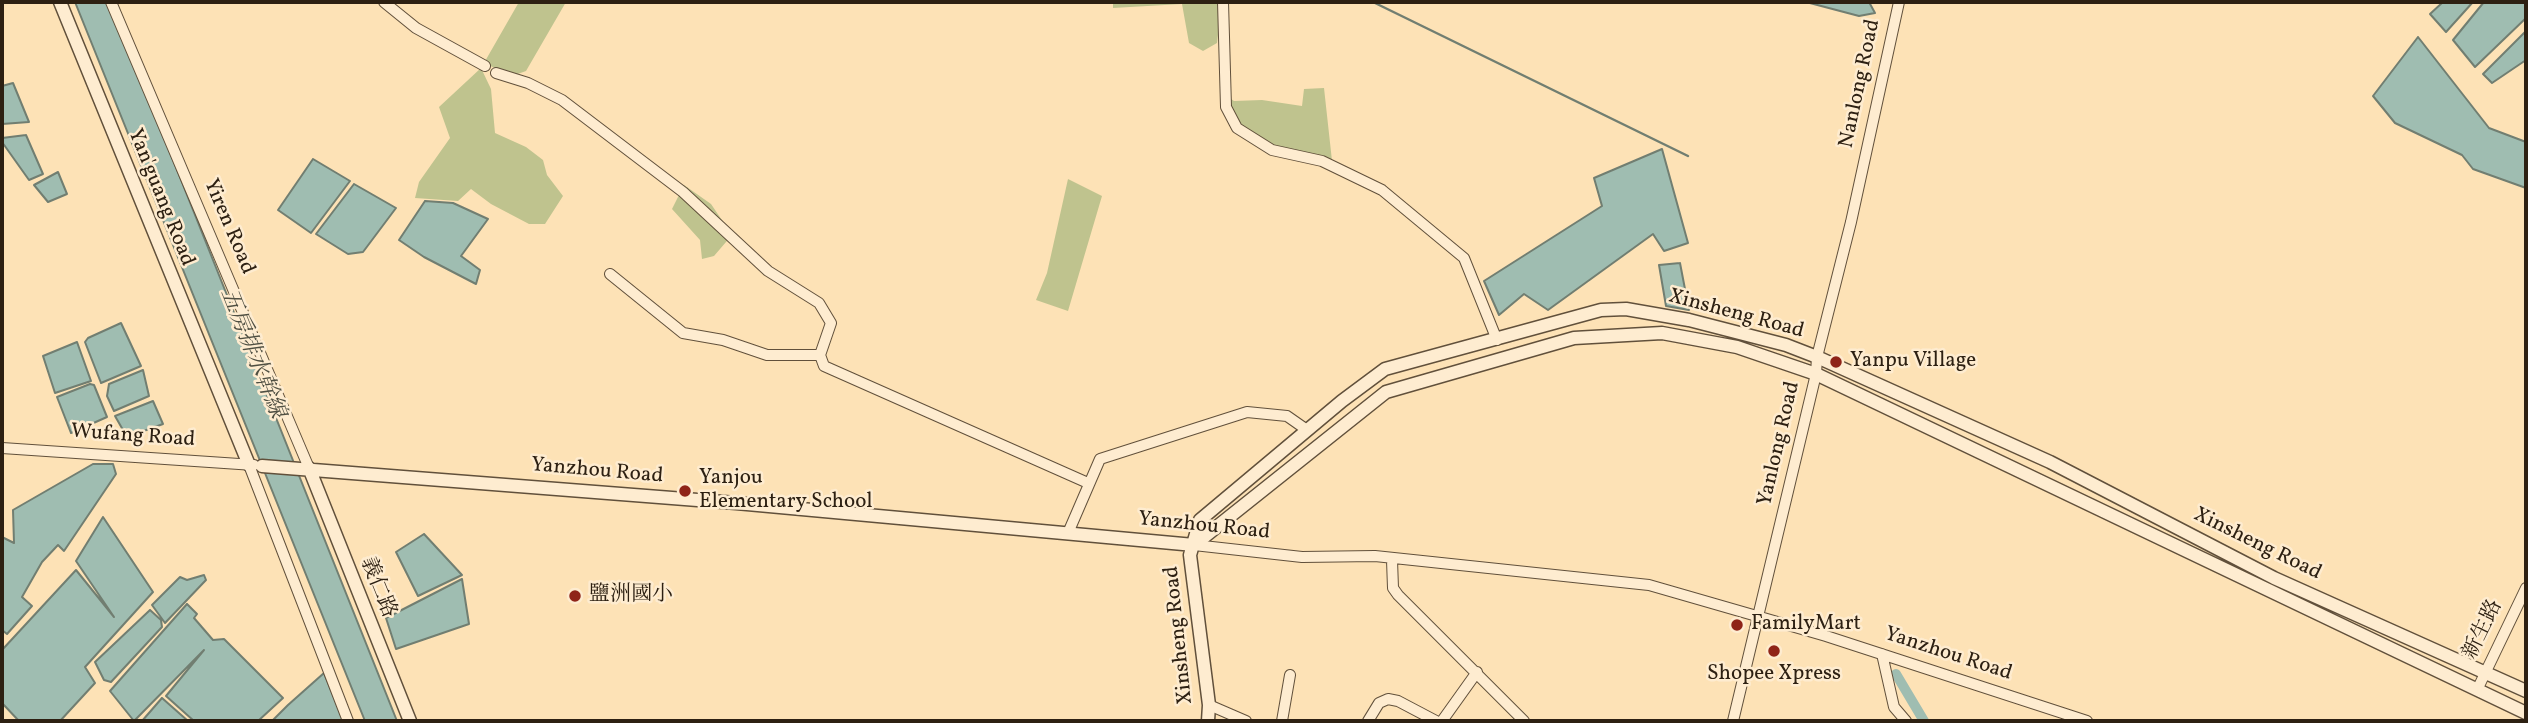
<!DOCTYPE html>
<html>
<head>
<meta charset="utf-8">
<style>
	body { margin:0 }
	#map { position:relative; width:2528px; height:723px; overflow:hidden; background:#fde2b6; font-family:Vollkorn,serif }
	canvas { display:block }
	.frame { position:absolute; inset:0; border:4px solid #2d2012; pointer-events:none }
</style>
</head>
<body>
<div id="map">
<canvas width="2528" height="723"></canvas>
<div class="frame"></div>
</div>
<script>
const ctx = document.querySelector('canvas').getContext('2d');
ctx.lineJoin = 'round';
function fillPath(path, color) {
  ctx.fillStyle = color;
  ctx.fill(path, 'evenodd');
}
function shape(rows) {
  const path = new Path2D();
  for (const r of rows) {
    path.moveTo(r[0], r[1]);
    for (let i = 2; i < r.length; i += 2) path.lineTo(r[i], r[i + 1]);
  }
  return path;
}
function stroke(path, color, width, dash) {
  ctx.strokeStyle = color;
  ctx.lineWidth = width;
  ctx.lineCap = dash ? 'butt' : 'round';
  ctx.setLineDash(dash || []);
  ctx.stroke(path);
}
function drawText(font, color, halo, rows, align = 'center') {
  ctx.font = font + ' Vollkorn,"Noto Serif TC",serif';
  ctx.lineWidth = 5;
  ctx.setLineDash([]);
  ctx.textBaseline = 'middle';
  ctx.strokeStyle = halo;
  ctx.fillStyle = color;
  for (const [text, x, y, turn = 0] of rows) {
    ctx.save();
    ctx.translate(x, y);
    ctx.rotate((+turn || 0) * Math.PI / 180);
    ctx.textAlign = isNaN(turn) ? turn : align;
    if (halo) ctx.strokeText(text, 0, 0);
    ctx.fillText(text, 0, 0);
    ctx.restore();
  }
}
const green = shape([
	[519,2,566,2,526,71,512,76,484,63],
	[1113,2,1222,2,1217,43,1203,51,1189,43,1182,4,1113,8],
	[481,68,491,89,495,133,526,147,543,160,547,175,563,196,545,224,529,224,491,204,471,189,458,201,415,198,419,182,450,138,439,107],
	[1324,88,1333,170,1262,145,1234,128,1221,92,1234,101,1262,100,1302,106,1304,89],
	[1068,179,1102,196,1068,311,1036,300,1047,273],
	[684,185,711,204,732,235,714,256,702,259,700,240,672,209]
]);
const water = shape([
	[75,2,110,2,397,721,365,721,75,2],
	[1806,2,1869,2,1875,13,1859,16,1806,2],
	[2443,2,2473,2,2446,32,2430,14,2443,2],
	[2484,2,2525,2,2526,18,2475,67,2453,40,2484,2],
	[2526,31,2526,60,2492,83,2483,74,2526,31],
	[2418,37,2489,128,2526,142,2526,188,2473,169,2462,155,2395,123,2373,96,2418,37],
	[13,83,29,122,2,124,2,86,13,83],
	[26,135,43,174,29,180,2,142,2,138,26,135],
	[1662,149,1688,243,1664,251,1653,234,1548,310,1524,294,1499,315,1484,281,1602,206,1594,178,1662,149],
	[313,159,350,181,311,233,278,210,313,159],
	[58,172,67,194,48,202,34,185,58,172],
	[354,184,396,208,363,252,348,254,316,234,354,184],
	[425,201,453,203,488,219,461,256,480,270,476,284,424,257,399,240,425,201],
	[1680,263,1689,310,1666,306,1659,265,1680,263],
	[121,323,141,366,101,383,85,342,88,338,121,323],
	[77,342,91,381,55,393,43,356,77,342],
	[143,370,149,396,114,411,107,396,109,384,143,370],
	[90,384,94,385,107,417,71,433,57,397,90,384],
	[153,401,163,424,127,437,115,416,153,401],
	[93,464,113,464,116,474,64,551,58,545,42,562,22,597,32,606,7,634,2,630,2,537,14,543,13,510,93,464],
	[103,517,153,592,85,667,95,683,60,721,19,721,2,703,2,650,76,570,114,617,76,561,103,517],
	[424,534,462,575,418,596,396,552,424,534],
	[204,575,206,580,165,623,152,605,180,577,187,580,204,575],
	[462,579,469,624,396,649,386,618,462,579],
	[187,604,197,614,194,618,213,640,224,639,283,698,258,721,194,721,166,696,204,650,134,721,110,691,187,604],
	[150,610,161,620,162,627,111,682,104,680,95,662,150,610],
	[324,673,344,721,272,721,288,705,324,673],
	[162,698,188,721,142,721,162,698]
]);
const stream = shape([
	[1373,2,1688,156]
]);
const canal = shape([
	[1896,674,1924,721]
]);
const minor = shape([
	[111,2,309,468],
	[384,2,416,28,485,66],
	[1223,2,1226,107,1237,128,1272,150,1322,161,1382,190,1464,258,1497,340],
	[496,73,528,83,562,100,683,192,768,271,819,303,831,323,820,355,824,366,1088,483],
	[610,274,683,333,723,340,767,355,820,355],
	[2,448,254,465],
	[249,465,348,721],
	[1068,533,1100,459,1247,412,1287,416,1307,430],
	[1194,545,1302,557,1375,556,1649,585,1826,636,2087,721],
	[1392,560,1393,588,1398,595,1524,721],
	[1882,654,1894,707,1906,721],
	[2478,688,2526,588],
	[1209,705,1246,721],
	[1282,721,1290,675],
	[1368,721,1379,703,1388,699,1398,701,1436,721],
	[1442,721,1477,672],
	[1733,721,1816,374,1817,357,1851,222,1899,2]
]);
const tertiary = shape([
	[60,2,249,465],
	[262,466,736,503,1194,545],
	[309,468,410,721],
	[1194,545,1386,392,1574,338,1662,333,1737,347,1816,374,2526,713],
	[1208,721,1209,705,1190,555,1200,520,1342,401,1385,369,1601,310,1626,309,1689,320,1786,345,1817,357,2050,462,2274,578,2526,691]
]);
const markers = [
	[1836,362,7,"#8f2418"],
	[685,491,7,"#8f2418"],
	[575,596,7,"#8f2418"],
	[1737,625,7,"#8f2418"],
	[1774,651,7,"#8f2418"]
];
const streetNames = [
	["Nanlong Road",1861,84,-78],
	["Yan'guang Road",160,198,68],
	["Yiren Road",228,227,67],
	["Xinsheng Road",1736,315,15],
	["Wufang Road",133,437,4],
	["Yanlong Road",1780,444,-77],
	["Yanzhou Road",597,472,5],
	["Yanzhou Road",1204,527,6],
	["Xinsheng Road",2257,545,26],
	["義仁路",377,588,68],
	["新生路",2484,630,-64],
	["Xinsheng Road",1180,635,-96],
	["Yanzhou Road",1948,655,18]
];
const poiNames = [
	["Yanpu Village",1850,362],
	["Yanjou",699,479],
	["Elementary School",699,503],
	["鹽洲國小",589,596],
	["FamilyMart",1751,625],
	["Shopee Xpress",1774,675,"center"]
];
const waterNames = [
	["五房排水幹線",251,354,68]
];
fillPath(green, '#bfc38e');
fillPath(water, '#9fbdb1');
stroke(water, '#717e71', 2);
stroke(stream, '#717e71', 2.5);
stroke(canal, '#9fbdb1', 10);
stroke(minor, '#61503b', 12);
stroke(tertiary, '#61503b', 15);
stroke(minor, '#feecd0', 10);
stroke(tertiary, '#feecd0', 12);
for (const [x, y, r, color] of markers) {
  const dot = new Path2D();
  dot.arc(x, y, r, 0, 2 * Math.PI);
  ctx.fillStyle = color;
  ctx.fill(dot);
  stroke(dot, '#feecd0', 2.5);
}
drawText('21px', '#2d2012', '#feecd0', streetNames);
drawText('21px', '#2d2012', '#feecd0', poiNames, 'left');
drawText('italic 23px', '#4f4f42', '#feecd0', waterNames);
</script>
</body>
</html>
